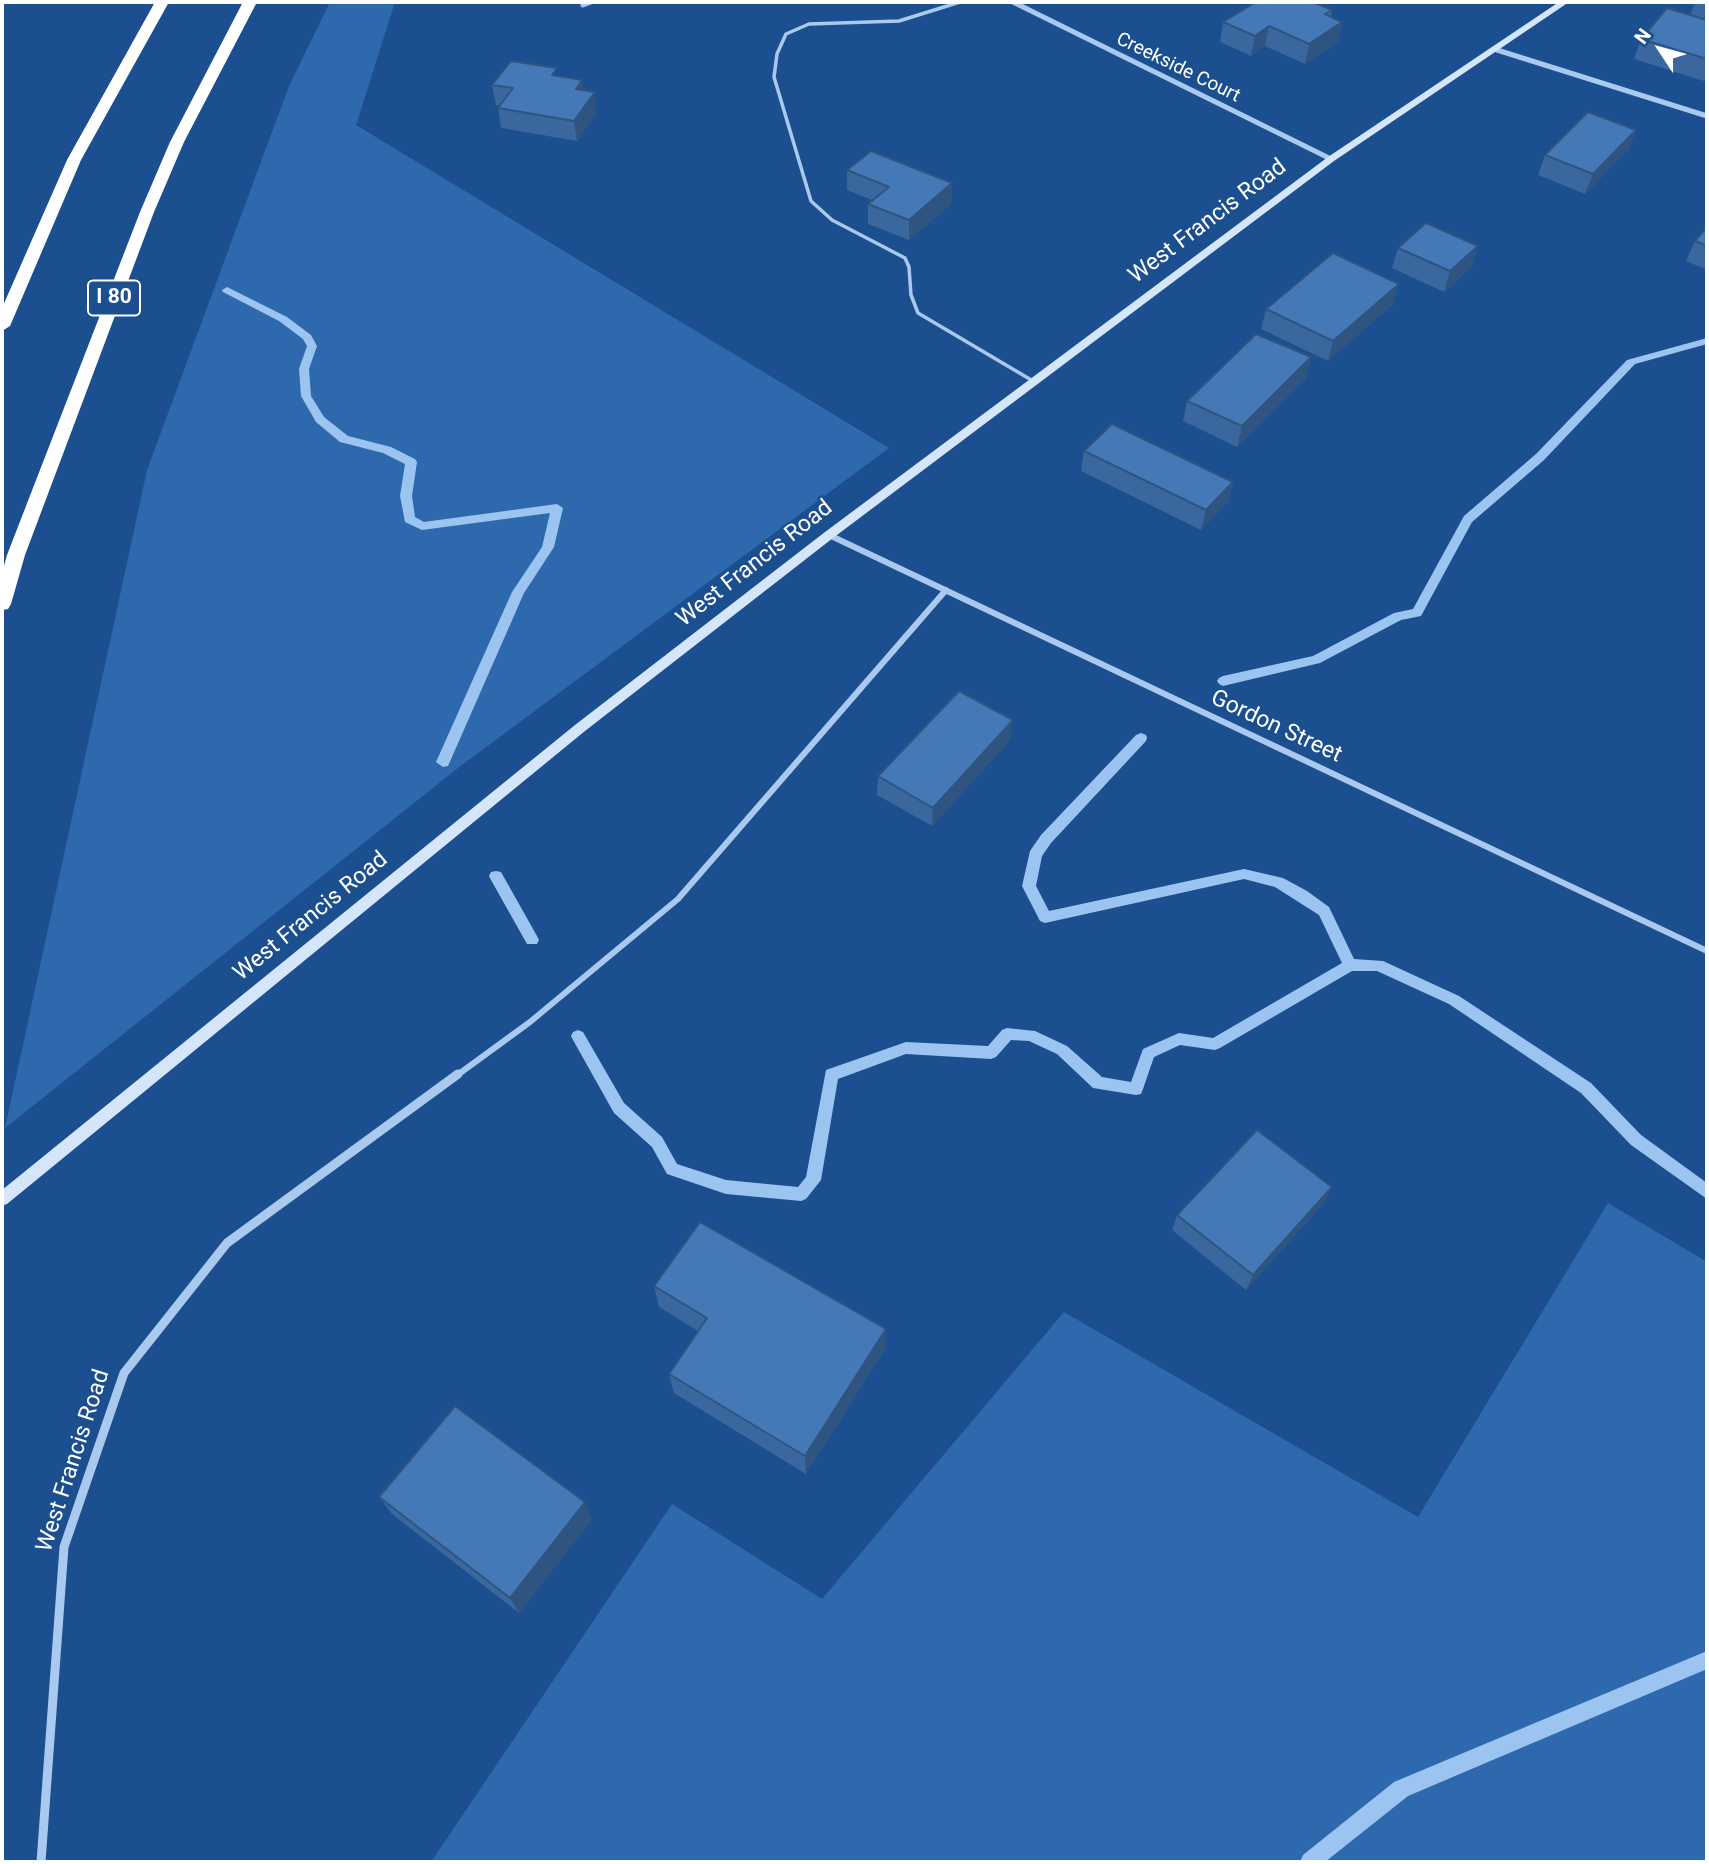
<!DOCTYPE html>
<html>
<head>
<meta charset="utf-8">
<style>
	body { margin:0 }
	#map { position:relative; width:1709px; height:1864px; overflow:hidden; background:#1b4f8f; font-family:Roboto,sans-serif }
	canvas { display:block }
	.frame { position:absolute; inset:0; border:4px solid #fff; pointer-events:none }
	.north { position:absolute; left:1625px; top:14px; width:70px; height:70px; -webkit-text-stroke:5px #1b4f8f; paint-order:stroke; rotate:306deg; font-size:19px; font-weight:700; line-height:28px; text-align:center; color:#fff }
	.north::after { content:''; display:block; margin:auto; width:24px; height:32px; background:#fff; clip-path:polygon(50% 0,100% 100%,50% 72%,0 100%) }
</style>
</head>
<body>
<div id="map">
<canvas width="1709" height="1864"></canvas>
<div class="frame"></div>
<div class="north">N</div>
</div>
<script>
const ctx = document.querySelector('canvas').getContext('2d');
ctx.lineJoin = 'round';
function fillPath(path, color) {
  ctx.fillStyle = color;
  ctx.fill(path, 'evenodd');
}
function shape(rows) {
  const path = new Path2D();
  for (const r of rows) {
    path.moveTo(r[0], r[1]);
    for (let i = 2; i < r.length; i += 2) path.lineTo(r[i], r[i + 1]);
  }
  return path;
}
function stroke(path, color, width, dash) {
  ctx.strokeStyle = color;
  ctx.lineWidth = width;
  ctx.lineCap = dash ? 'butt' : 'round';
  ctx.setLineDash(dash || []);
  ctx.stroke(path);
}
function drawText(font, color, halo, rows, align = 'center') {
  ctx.font = font + ' Roboto,sans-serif';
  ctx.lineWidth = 5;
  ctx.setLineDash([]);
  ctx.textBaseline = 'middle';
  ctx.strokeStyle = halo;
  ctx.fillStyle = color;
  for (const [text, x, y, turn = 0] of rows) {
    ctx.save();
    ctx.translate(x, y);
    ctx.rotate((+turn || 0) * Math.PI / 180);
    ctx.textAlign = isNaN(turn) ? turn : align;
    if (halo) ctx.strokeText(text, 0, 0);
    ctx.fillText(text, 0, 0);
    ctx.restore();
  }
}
const green = shape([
	[330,2,395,2,356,125,889,448,458,768,5,1128,147,470,289,86],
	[1608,1203,1707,1262,1707,1862,431,1862,672,1504,822,1599,1064,1312,1418,1517]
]);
const stream = shape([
	[227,287,287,317,311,335,317,346,309,369,311,396,324,417,348,436,391,447,415,459,417,462,412,496,415,517,424,522,557,504,563,508,554,547,524,593,448,766,443,767,436,762,512,592,542,547,550,513,422,530,405,522,400,496,405,464,383,453,340,442,316,422,301,396,299,369,307,346,303,339,279,321,223,292,222,290,227,287],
	[1707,338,1707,344,1635,364,1544,460,1472,522,1421,616,1401,620,1320,663,1223,686,1219,684,1217,681,1219,678,1223,676,1313,656,1394,613,1413,609,1464,516,1536,454,1627,360,1707,338],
	[1141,733,1146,735,1147,738,1146,741,1051,843,1042,856,1036,886,1049,911,1244,869,1283,878,1307,891,1329,907,1354,959,1383,961,1459,996,1591,1083,1641,1135,1707,1183,1707,1199,1631,1145,1581,1093,1449,1004,1377,971,1352,971,1220,1048,1215,1050,1180,1045,1154,1057,1143,1089,1141,1094,1136,1095,1093,1088,1057,1054,1029,1041,1011,1040,996,1057,991,1059,906,1054,838,1079,821,1180,806,1199,801,1201,726,1194,667,1174,652,1147,614,1113,573,1040,571,1036,573,1032,578,1030,583,1032,624,1103,662,1137,677,1164,726,1180,798,1187,806,1177,826,1070,906,1042,988,1046,1002,1030,1007,1028,1035,1031,1067,1046,1102,1077,1131,1082,1143,1049,1179,1033,1213,1038,1342,963,1319,915,1275,887,1244,879,1045,923,1040,921,1022,886,1030,851,1041,835,1136,735,1141,733],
	[496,871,501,872,537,936,539,940,537,944,527,944,491,880,489,876,491,872,496,871],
	[1707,1651,1707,1669,1408,1796,1325,1862,1300,1862,1303,1855,1394,1782,1707,1651]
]);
const lane = shape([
	[960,2,899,21,809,24,786,34,777,54,774,77,811,201,832,220,905,258,909,267,911,295,918,313,1033,381]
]);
const streetFar2 = shape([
	[1013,2,1331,159],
	[583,5,591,2],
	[1497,50,1707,116]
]);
const streetFar1 = shape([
	[829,535,1707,951],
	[456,1076,530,1022,678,899,946,590]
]);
const street = shape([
	[41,1862,64,1547,124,1373,227,1243,458,1074]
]);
const secondary = shape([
	[1559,2,1569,2,1334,161,833,538,585,731,7,1204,2,1206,2,1190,575,725,825,532,1328,157,1559,2]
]);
const highway = shape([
	[155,2,169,2,81,160,10,326,2,331,2,308,67,160,155,2],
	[243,2,257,2,184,142,154,212,25,555,11,604,8,609,2,610,2,573,7,555,140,212,170,142,243,2]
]);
const wall = shape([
	[1695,2,1707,2,1707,82,1634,59,1641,39,1690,15],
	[1301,3,1332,10,1331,17,1342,22,1338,42,1305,64,1265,46,1251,56,1220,42,1223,22],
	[558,76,584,91,597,112,577,141,501,128,498,108,500,105,496,105,492,85],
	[1636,130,1628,150,1585,194,1538,175,1545,155],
	[847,170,952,183,951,204,909,240,868,224,868,204,872,200,847,190],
	[1707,227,1707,270,1686,261,1695,241],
	[1478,246,1472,266,1444,292,1392,268,1398,248],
	[1393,304,1328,361,1261,329,1266,309],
	[1311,357,1306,378,1237,447,1183,421,1187,401],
	[1084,451,1233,482,1228,502,1201,530,1081,471],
	[1011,739,932,826,877,795,878,776],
	[1324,1203,1246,1290,1172,1230,1177,1215],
	[654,1286,885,1349,806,1474,674,1393,669,1374,698,1331,659,1307],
	[379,1497,592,1519,519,1613,392,1514]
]);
const shadedWall = shape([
	[1342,22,1338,42,1305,64,1309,44],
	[1269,26,1265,46,1251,56,1255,36],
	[582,80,585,100,576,89],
	[595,92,597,112,577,141,574,121],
	[1636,130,1628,150,1585,194,1593,174],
	[952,183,951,204,909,240,909,220],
	[1478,246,1472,266,1444,292,1450,271],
	[1399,284,1393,304,1328,361,1333,341],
	[1311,357,1306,378,1237,447,1242,426],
	[1233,482,1228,502,1201,530,1206,510],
	[1013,720,1011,739,932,826,933,808],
	[1332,1187,1324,1203,1246,1290,1253,1275],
	[886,1329,885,1349,806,1474,805,1456],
	[585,1502,592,1519,519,1613,510,1598]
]);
const building = shape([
	[1256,2,1297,2,1301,3,1303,2,1313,2,1332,10,1325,14,1342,22,1309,44,1269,26,1255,36,1223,22,1256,2],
	[1667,8,1707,20,1707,59,1641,39,1667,8],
	[511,61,557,68,552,75,582,80,576,89,595,92,574,121,498,108,513,88,492,85,511,61],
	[1588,112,1636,130,1593,174,1545,155,1588,112],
	[871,151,952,183,909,220,868,204,889,187,847,170,871,151],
	[1426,223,1478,246,1450,271,1398,248,1426,223],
	[1707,227,1707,246,1695,241,1707,227],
	[1333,253,1399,284,1333,341,1266,309,1333,253],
	[1256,334,1311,357,1242,426,1187,401,1256,334],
	[1112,424,1233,482,1206,510,1084,451,1112,424],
	[959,691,1013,720,933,808,878,776,959,691],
	[1257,1130,1332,1187,1253,1275,1177,1215,1257,1130],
	[700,1222,886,1329,805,1456,669,1374,707,1318,654,1286,700,1222],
	[455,1406,585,1502,510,1598,379,1497,455,1406]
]);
const farStreetnames = [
	["Creekside Court",1178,68,26]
];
const shields = [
	[114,298,52]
];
const shieldNames = [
	["I 80",114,298]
];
const streetNames = [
	["West Francis Road",1208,222,-37],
	["West Francis Road",755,564,-38],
	["Gordon Street",1276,727,25],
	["West Francis Road",311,917,-39],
	["West Francis Road",74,1461,-72]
];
fillPath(green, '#2e69ad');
fillPath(stream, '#9cc4f0');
stroke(lane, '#a9c9ee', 3.5);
stroke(streetFar2, '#a9c9ee', 5);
stroke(streetFar1, '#a9c9ee', 6);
stroke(street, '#a9c9ee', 9);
fillPath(secondary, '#d6e6fa');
fillPath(highway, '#fff');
fillPath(wall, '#3a679d');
fillPath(shadedWall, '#305480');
fillPath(building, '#4478b7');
stroke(building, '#305480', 2);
drawText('19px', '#fff', '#1b4f8f', farStreetnames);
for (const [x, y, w] of shields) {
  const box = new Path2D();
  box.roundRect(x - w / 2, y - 17.5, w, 35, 5);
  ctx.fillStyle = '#1b4f8f';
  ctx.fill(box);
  stroke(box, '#fff', 2);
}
drawText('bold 21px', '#fff', null, shieldNames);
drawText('23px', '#fff', '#1b4f8f', streetNames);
</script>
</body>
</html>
